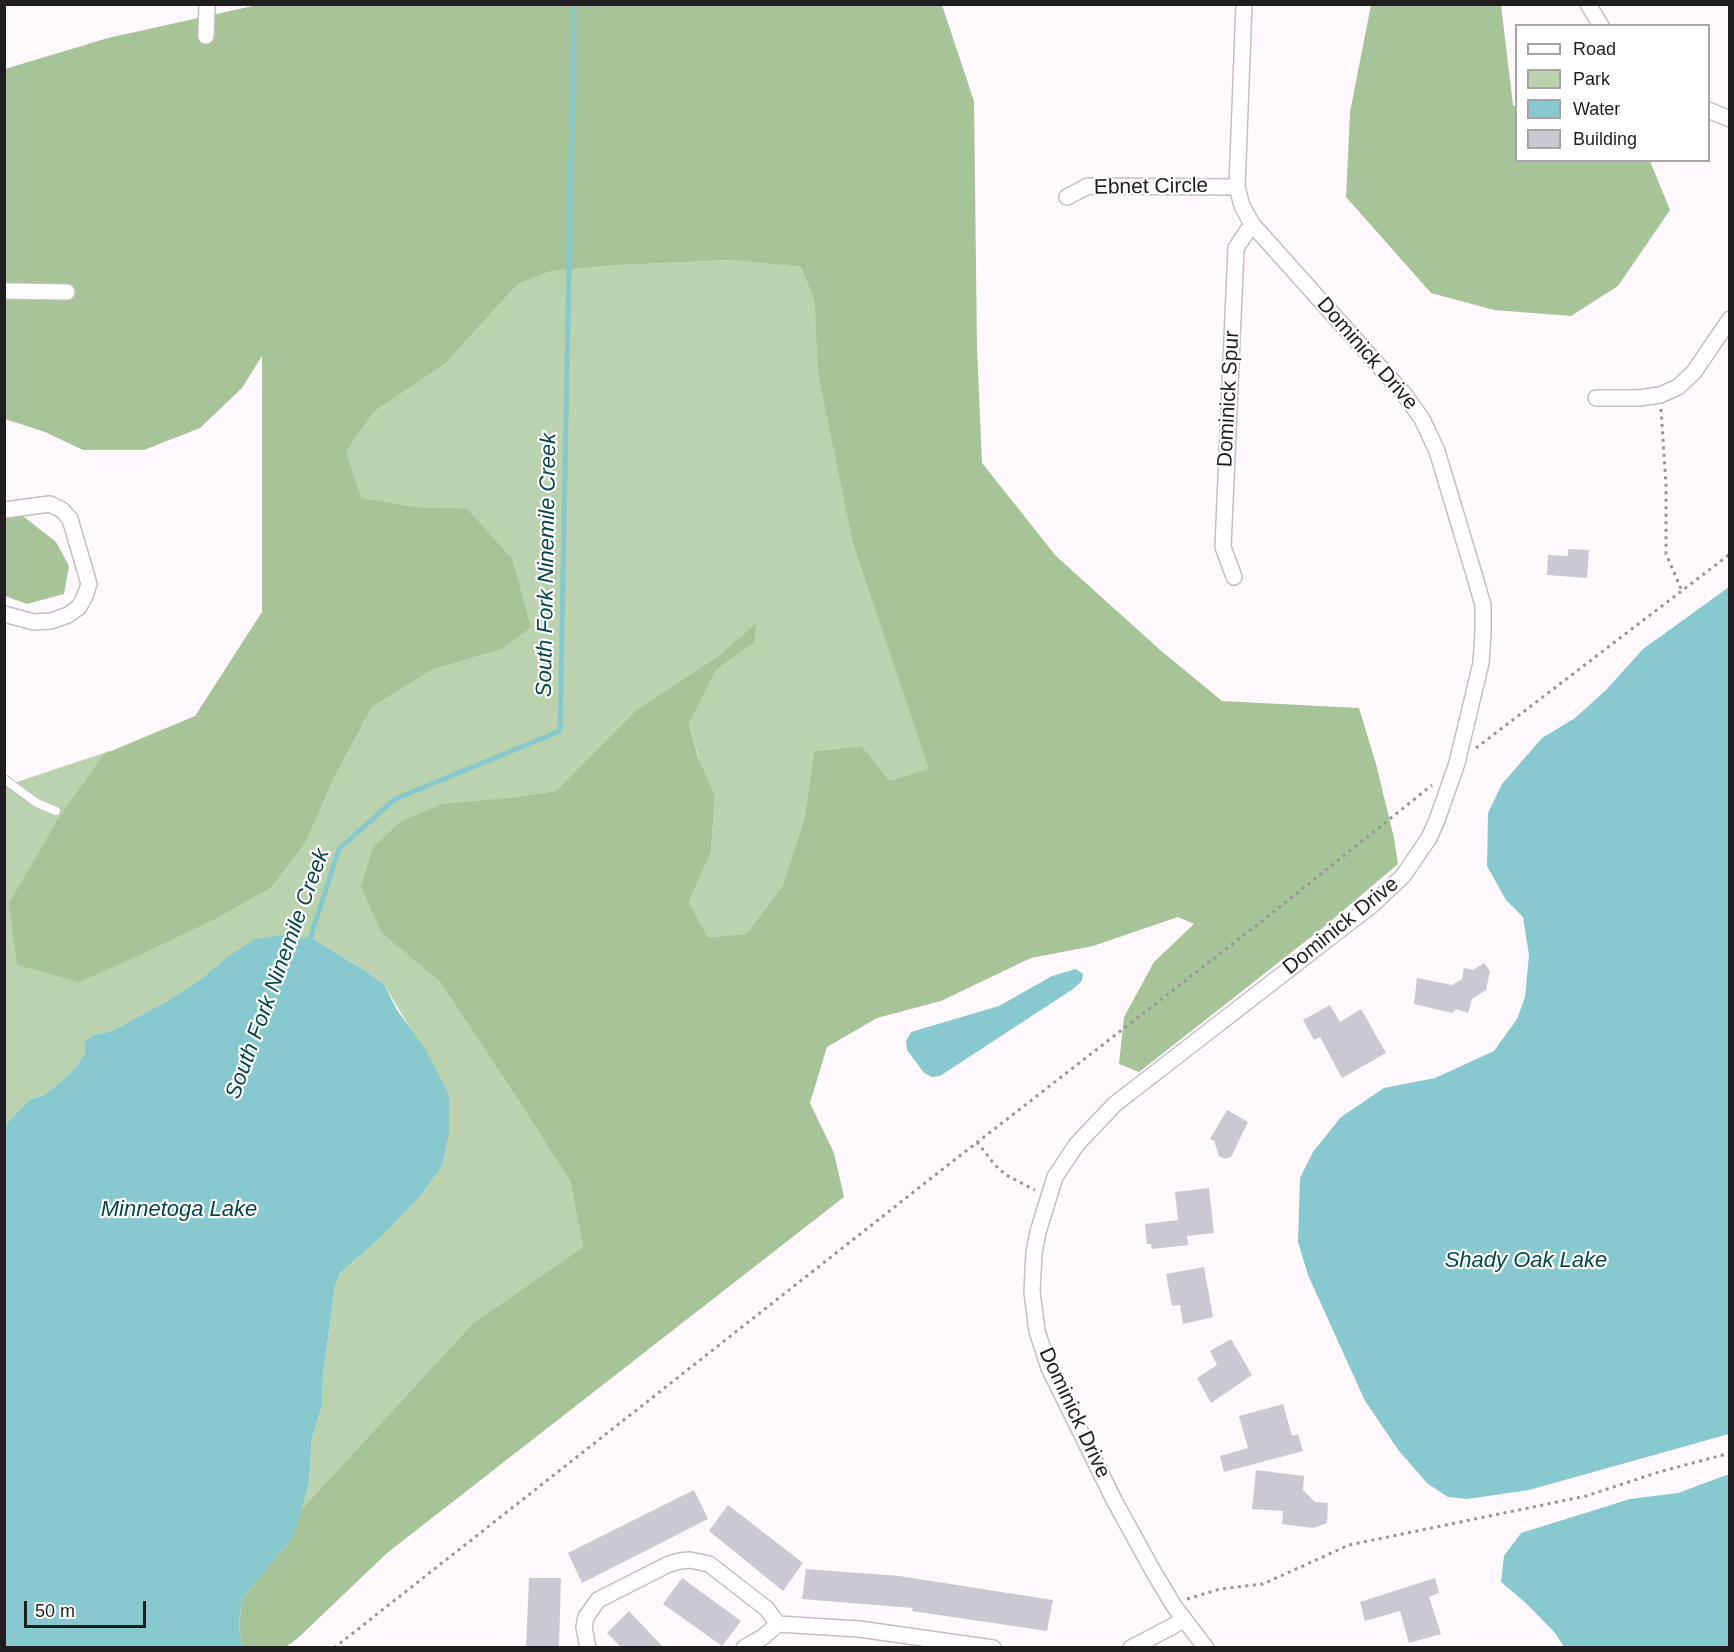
<!DOCTYPE html>
<html>
<head>
<meta charset="utf-8">
<style>
	body { margin:0 }
	#map { position:relative; width:1734px; height:1652px; overflow:hidden; background:#fff9fe; font-family:Helvetica,sans-serif }
	canvas { display:block }
	.frame { position:absolute; inset:0; border:6px solid #201d20; pointer-events:none }
	.legend { position:absolute; left:1515px; top:24px; width:195px; height:138px; box-sizing:border-box; background:#fff; border:2px solid #a6a5a6; margin:0; padding:8px 10px; list-style:none; font-size:18px; color:#201d20 }
	.legend li { display:flex; align-items:center; gap:12px; height:30px }
	.legend b { width:30px; border:2px solid #a6a5a6 }
	.scale { position:absolute; left:24px; top:1601px; width:122px; height:27px; box-sizing:border-box; border:3px solid #201d20; border-top:0; padding-left:8px; font-size:18px; line-height:21px; white-space:nowrap; color:#201d20; -webkit-text-stroke:4px #fff; paint-order:stroke }
</style>
</head>
<body>
<div id="map">
<canvas width="1734" height="1652"></canvas>
<div class="frame"></div>
<ul class="legend">
<li><b style="height:8px;background:#fff"></b>Road</li>
<li><b style="height:16px;background:#bad2ad"></b>Park</li>
<li><b style="height:16px;background:#87c9ce"></b>Water</li>
<li><b style="height:16px;background:#c9c8d3"></b>Building</li>
</ul>
<div class="scale">50 m</div>
</div>
<script>
const ctx = document.querySelector('canvas').getContext('2d');
ctx.lineJoin = 'round';
function fillPath(path, color) {
  ctx.fillStyle = color;
  ctx.fill(path, 'evenodd');
}
function shape(rows) {
  const path = new Path2D();
  for (const r of rows) {
    path.moveTo(r[0], r[1]);
    for (let i = 2; i < r.length; i += 2) path.lineTo(r[i], r[i + 1]);
  }
  return path;
}
function stroke(path, color, width, dash) {
  ctx.strokeStyle = color;
  ctx.lineWidth = width;
  ctx.lineCap = dash ? 'butt' : 'round';
  ctx.setLineDash(dash || []);
  ctx.stroke(path);
}
function drawText(font, color, halo, rows, align = 'center') {
  ctx.font = font + ' Helvetica,sans-serif';
  ctx.lineWidth = 4.5;
  ctx.setLineDash([]);
  ctx.textBaseline = 'middle';
  ctx.strokeStyle = halo;
  ctx.fillStyle = color;
  for (const [text, x, y, turn = 0] of rows) {
    ctx.save();
    ctx.translate(x, y);
    ctx.rotate((+turn || 0) * Math.PI / 180);
    ctx.textAlign = isNaN(turn) ? turn : align;
    if (halo) ctx.strokeText(text, 0, 0);
    ctx.fillText(text, 0, 0);
    ctx.restore();
  }
}
const green = shape([
	[731,260,801,267,815,303,838,465,853,544,930,770,890,781,862,746,814,751,804,820,782,887,746,934,708,937,689,902,711,852,715,796,700,762,689,724,716,670,755,642,757,624,717,657,636,710,556,791,509,798,382,932,440,982,509,1086,570,1181,583,1247,473,1323,299,1512,309,1483,312,1438,322,1406,323,1376,335,1286,340,1273,378,1240,419,1198,442,1166,449,1135,449,1095,384,984,364,970,313,939,226,958,200,980,167,1001,112,1031,94,1035,85,1041,85,1053,76,1067,63,1080,44,1095,29,1100,5,1125,5,786,110,751,147,952,218,918,272,887,306,842,334,778,372,707,432,670,502,649,467,510,416,507,350,497,346,452,374,412,445,364,518,284,552,271,620,265]
]);
const forest = shape([
	[257,5,942,5,974,101,977,347,982,463,1056,556,1159,649,1222,701,1359,708,1376,764,1394,838,1398,864,1325,926,1139,1072,1119,1064,1124,1017,1154,962,1194,924,1178,917,1093,946,1031,958,941,1001,877,1018,827,1047,810,1103,834,1153,844,1197,387,1553,298,1638,286,1647,242,1647,239,1625,242,1599,293,1537,299,1512,473,1323,583,1247,570,1181,509,1086,440,982,382,933,361,887,373,847,402,821,442,804,509,798,556,791,636,710,717,657,757,623,755,642,716,670,689,724,698,757,715,796,711,852,689,902,708,937,746,934,782,887,804,820,814,751,862,746,890,781,929,769,853,544,818,372,815,303,801,267,731,260,620,265,552,271,518,284,445,364,374,412,346,452,361,498,416,507,467,509,512,559,531,627,502,649,432,670,372,707,334,778,306,842,272,887,218,918,147,952,79,982,17,965,9,903,60,816,104,754,195,716,262,612,262,356,242,388,200,428,144,450,83,450,45,432,5,419,5,69,108,38],
	[1501,5,1513,105,1516,107,1516,160,1650,161,1670,210,1618,286,1571,316,1494,310,1431,293,1346,197,1350,112,1371,5],
	[5,502,56,542,69,566,64,594,27,604,5,596]
]);
const water = shape([
	[1729,587,1729,1434,1529,1490,1467,1499,1448,1497,1428,1484,1399,1451,1365,1401,1308,1275,1298,1242,1300,1178,1313,1152,1341,1117,1384,1088,1435,1078,1494,1051,1517,1019,1525,997,1529,955,1523,917,1506,900,1487,866,1488,813,1502,784,1542,738,1575,718,1606,690,1643,649],
	[285,935,313,939,364,970,384,984,397,1010,425,1049,449,1095,449,1135,442,1166,419,1198,378,1240,340,1273,335,1286,323,1376,322,1406,312,1438,309,1483,293,1537,242,1599,239,1625,242,1647,5,1647,5,1125,29,1100,44,1095,63,1080,76,1067,85,1053,85,1041,94,1035,112,1031,167,1001,200,980,226,958,255,939],
	[1076,969,1083,974,1082,981,1073,989,940,1076,932,1077,924,1073,907,1050,906,1041,911,1032,999,1006,1052,976],
	[1729,1474,1729,1647,1564,1647,1555,1633,1528,1605,1501,1582,1504,1556,1521,1533,1630,1499,1678,1493]
]);
const stream = shape([
	[308,945,339,849,395,799,560,731,574,4]
]);
const building = shape([
	[1568,549,1589,550,1587,578,1547,575,1548,555,1568,556],
	[1484,963,1490,971,1486,990,1472,999,1468,1013,1456,1009,1452,1013,1414,1004,1417,978,1452,985,1462,979,1464,968,1473,970],
	[1330,1005,1340,1022,1361,1009,1386,1053,1342,1078,1320,1037,1314,1040,1303,1020],
	[1227,1110,1248,1122,1231,1157,1225,1159,1219,1156,1214,1141,1210,1139],
	[1209,1188,1214,1233,1187,1236,1188,1245,1152,1249,1151,1244,1147,1244,1145,1224,1178,1220,1175,1192],
	[1204,1267,1213,1317,1183,1324,1180,1305,1172,1306,1166,1274],
	[1231,1339,1252,1375,1211,1403,1197,1378,1217,1365,1210,1351],
	[1283,1404,1292,1436,1298,1434,1303,1451,1224,1472,1220,1456,1248,1448,1239,1416],
	[1256,1470,1304,1476,1303,1490,1315,1502,1328,1503,1327,1523,1313,1528,1282,1524,1283,1511,1252,1509],
	[694,1490,708,1519,582,1583,568,1553],
	[728,1505,803,1563,783,1591,709,1531],
	[806,1569,899,1576,1053,1600,1047,1631,912,1611,913,1608,802,1599],
	[529,1578,561,1578,559,1647,526,1647],
	[682,1578,741,1621,722,1646,663,1604],
	[1435,1578,1439,1593,1429,1597,1441,1634,1409,1643,1400,1611,1365,1621,1360,1602],
	[629,1611,663,1647,621,1647,607,1633]
]);
const path = shape([
	[1661,409,1666,485,1666,554,1682,591],
	[1476,748,1730,554],
	[977,1142,995,1165,1006,1175,1035,1190],
	[1187,1599,1220,1589,1263,1584,1349,1545,1586,1496,1659,1472,1730,1453],
	[334,1648,939,1172,1271,914,1432,785]
]);
const service = shape([
	[4,779,37,803,56,811]
]);
const minor = shape([
	[1588,4,1601,26],
	[206,36,207,4],
	[1708,110,1730,119],
	[1067,197,1088,186,1237,187],
	[4,291,67,292],
	[1596,398,1639,398,1660,395,1678,387,1694,372,1730,319],
	[4,510,50,504,62,510,70,519,89,584,85,596,79,607,68,615,51,621,34,622,4,614],
	[1234,577,1223,547,1236,248,1252,224],
	[778,1624,859,1629,993,1648],
	[588,1648,584,1627,586,1617,598,1600,669,1564,680,1561,690,1560,709,1564,767,1609,778,1624],
	[744,1648,763,1637,778,1624],
	[1131,1648,1173,1626,1183,1619],
	[1206,1648,1174,1606,1153,1571,1114,1500,1049,1368,1037,1331,1032,1292,1034,1253,1038,1232,1055,1177,1077,1144,1115,1104,1372,905,1403,876,1429,838,1437,820,1457,763,1481,663,1483,634,1483,605,1474,574,1437,451,1422,419,1404,394,1252,224,1242,206,1237,187,1244,4]
]);
const streetNames = [
	["Ebnet Circle",1151,187,-1],
	["Dominick Drive",1367,354,49],
	["Dominick Spur",1229,399,-87],
	["Dominick Drive",1341,926,-39],
	["Dominick Drive",1074,1413,65]
];
const waterNames = [
	["South Fork Ninemile Creek",547,565,-89],
	["South Fork Ninemile Creek",278,974,-70],
	["Minnetoga Lake",179,1210],
	["Shady Oak Lake",1526,1261]
];
fillPath(green, '#bad2ad');
fillPath(forest, '#a7c398');
fillPath(water, '#87c9ce');
stroke(stream, '#87c9ce', 5);
fillPath(building, '#c9c8d3');
stroke(service, '#c6bcc5', 10);
stroke(minor, '#c6bcc5', 18);
stroke(path, '#999498', 3, [3, 4.5]);
stroke(service, '#fff', 8);
stroke(minor, '#fff', 15);
drawText('21px', '#201d20', '#fff', streetNames);
drawText('italic 22px', '#064549', '#fff', waterNames);
</script>
</body>
</html>
